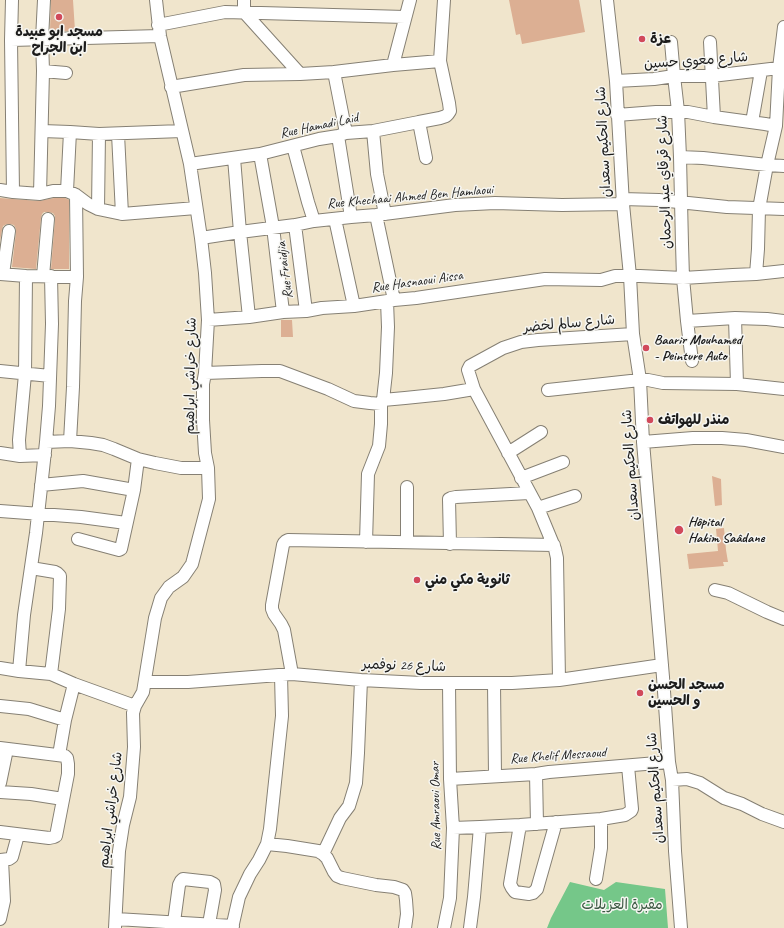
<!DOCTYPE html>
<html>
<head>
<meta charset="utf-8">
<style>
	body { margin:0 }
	canvas { display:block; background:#f0e5cc }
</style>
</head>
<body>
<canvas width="784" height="928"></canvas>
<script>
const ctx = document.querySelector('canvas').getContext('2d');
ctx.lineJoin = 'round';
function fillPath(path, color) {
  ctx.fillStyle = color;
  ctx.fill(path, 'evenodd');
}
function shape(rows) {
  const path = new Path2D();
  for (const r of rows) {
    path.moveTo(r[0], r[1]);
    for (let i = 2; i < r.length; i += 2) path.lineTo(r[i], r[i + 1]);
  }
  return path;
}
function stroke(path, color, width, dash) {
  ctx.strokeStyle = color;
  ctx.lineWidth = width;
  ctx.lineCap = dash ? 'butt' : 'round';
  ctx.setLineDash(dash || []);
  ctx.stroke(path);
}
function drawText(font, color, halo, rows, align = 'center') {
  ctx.font = font + ' Caveat,"Playpen Sans Arabic",sans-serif';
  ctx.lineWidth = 3;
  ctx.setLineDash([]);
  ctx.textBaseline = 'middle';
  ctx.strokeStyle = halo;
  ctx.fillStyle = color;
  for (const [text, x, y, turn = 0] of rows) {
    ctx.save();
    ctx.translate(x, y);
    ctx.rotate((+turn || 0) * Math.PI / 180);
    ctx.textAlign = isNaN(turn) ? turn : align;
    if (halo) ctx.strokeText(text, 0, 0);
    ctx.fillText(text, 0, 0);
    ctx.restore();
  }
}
const green = shape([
	[570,882,604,890,616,882,665,889,668,928,547,928,551,918]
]);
const building = shape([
	[51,0,73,0,75,31,50,31],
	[509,0,579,0,585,32,522,44,520,34,516,35],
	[0,198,39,201,54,198,65,198,69,200,69,269,51,269,55,219,55,216,53,213,48,212,44,212,42,214,41,218,36,269,12,267,16,232,16,229,14,225,10,224,7,224,3,226,2,230,0,241],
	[281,320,292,320,293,337,281,337],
	[712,476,721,479,722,505,715,506],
	[724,528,726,550,728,562,723,562,724,566,689,569,687,554,718,551,716,529]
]);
const minor = shape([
	[12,0,11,40,13,192],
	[244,0,244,12,300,74],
	[607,0,616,81,623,204,630,276,633,334,640,380,643,442,663,677,669,762,672,780,675,851,681,928],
	[158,25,225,12,405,17],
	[11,40,160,36],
	[671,42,674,76,678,111,680,157,682,244,683,278,687,321,735,318,767,319,784,321],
	[710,42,714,117],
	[393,65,410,0],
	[43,71,66,73],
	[616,81,654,79,674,76,712,76,779,68],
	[171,87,244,75,300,74,334,72],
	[617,115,656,112,688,112,714,117,765,124,776,126],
	[419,122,440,118,446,116,448,114,450,111,449,103,440,61],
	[752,122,761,71],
	[42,131,70,132,99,134,182,131],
	[373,131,377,174,385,214],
	[346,133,334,72,393,65,440,61,444,0],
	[118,134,122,214],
	[338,136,351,217],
	[293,146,308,202,314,221],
	[260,154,273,227,283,312],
	[680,157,703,158,767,165,784,166],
	[234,158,240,232,249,317],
	[190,164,260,154,319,139,338,136,346,133,373,131,419,122,426,158],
	[0,190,13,192,40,194,53,191,67,191,76,195,88,204,98,209,122,214,196,208],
	[67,191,70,132],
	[40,194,43,71,42,39,44,0],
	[622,199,659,200,727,207,784,209],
	[98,209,99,134],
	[376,215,394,300],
	[335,219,354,306],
	[295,225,306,311],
	[201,238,240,232,295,225,314,221,351,217,376,215,455,205,495,203,562,205,623,204],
	[0,274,26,276,77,277],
	[3,274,9,231],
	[756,274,758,249,759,209,767,165,776,126,779,68,784,27],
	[43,276,48,219],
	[735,318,737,384],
	[208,320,249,317,283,312,306,311,322,308,354,306,394,300,416,298,545,279,601,280,615,276,640,276,683,278,733,275,756,274,784,271],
	[687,321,692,361],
	[0,371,50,376],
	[205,373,262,371,280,371,328,389,354,401,370,403,381,404],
	[548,390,640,380,648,380,663,383,737,384,784,389],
	[383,400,405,398,444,394,474,389],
	[70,441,73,387,75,301,77,277,76,195],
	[46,442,70,441,91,443,103,445,114,449,138,459,155,463,181,468,208,468],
	[643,442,693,438,722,438,746,440,784,447],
	[0,453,20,456,45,455],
	[508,453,541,432],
	[20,456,19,440,25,374,26,276],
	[521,478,563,462],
	[41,485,83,481,134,490],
	[407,487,407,542],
	[538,508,575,496],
	[0,511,81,517,126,523],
	[78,539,119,550,121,549,134,490,138,459],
	[366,542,368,474,379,446,381,424,381,404,383,400,386,373,388,327,387,301],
	[450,544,449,499,451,498,456,497,529,493],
	[31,568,55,572,57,573,60,576,59,609,51,674],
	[715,590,728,593,767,612,784,619],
	[0,668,19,671,51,674,74,684,135,706],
	[19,671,24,615,36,533,46,442,49,406,52,324,51,276],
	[292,674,284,630,281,624,274,614,272,609,272,605,283,545,284,543,286,541,288,540,554,545],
	[559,680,557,558,555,549,538,508,474,389,468,370,470,366,503,348,521,342,538,340,633,334],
	[145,682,188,682,292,674,361,680,421,683,512,683,559,680,635,669,662,665],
	[494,683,495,776],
	[0,706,29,709,65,720],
	[0,748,65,756,67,758,68,764,68,774,56,836,54,837,49,838,0,832],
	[59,755,65,720,74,684],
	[536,774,537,824],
	[450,779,536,774,549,772,669,762],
	[672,780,687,779,700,783,724,798,742,804,762,814,784,822],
	[0,783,7,749],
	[0,792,31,794,63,799],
	[520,825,510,884,512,888,515,892,529,894,533,893,537,889,556,822],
	[453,828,480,827,520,825,601,819,625,815,631,811,632,809,628,766],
	[267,844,287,846,318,851,323,854,327,858,334,872,337,876,342,878,376,885,394,887,403,890,405,893,406,900,407,914,405,928],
	[323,854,340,818,349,806,356,783,358,753,361,680],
	[0,860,9,859,12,857,18,835],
	[596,879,601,848,601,819],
	[0,919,4,901,2,860],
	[116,919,233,926],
	[174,922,179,885,181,881,183,879,210,882,214,884,215,890,209,924],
	[115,928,119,851,123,825,130,797,134,747,133,713,135,706,143,692,155,618,161,598,169,587,183,577,192,564,209,499,208,468,205,453,203,420,203,384,205,373,208,320,205,273,201,238,190,164,160,36,156,0],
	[232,928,239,897,250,874,259,860,267,844,270,829,282,716,281,675],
	[444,928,450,898,453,828,450,779,449,683],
	[470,928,474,897,480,827]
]);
const markers = [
	[59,17,4,"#d1495b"],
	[642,39,4,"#d1495b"],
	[646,348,4,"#d1495b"],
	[650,420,4,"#d1495b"],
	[679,530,5,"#d1495b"],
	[417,580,4,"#d1495b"],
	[640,693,4,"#d1495b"]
];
const poiNames = [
	["مسجد ابو عبيدة",59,32,"center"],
	["ابن الجراح",59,48,"center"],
	["عزة",650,39],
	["Baarir Mouhamed",654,340],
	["- Peinture Auto",654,356],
	["منذر للهواتف",658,420],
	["Hôpital",688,522],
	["Hakim Saâdane",688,538],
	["ثانوية مكي مني",425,580],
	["مسجد الحسن",648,685],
	["و الحسين",648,701]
];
const streetNames = [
	["شارع معوي حسين",696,61,-4],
	["Rue Hamadi Laid",319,126,-12],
	["شارع الحكيم سعدان",604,142,-93],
	["شارع قرقاي عبد الرحمان",665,182,-92],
	["Rue Khechaai Ahmed Ben Hamlaoui",410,197,-5],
	["Rue Fraidjia",285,270,-97],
	["Rue Hasnaoui Aissa",417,282,-8],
	["شارع سالم لخضر",569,324,-5],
	["شارع خراشي ابراهيم",191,376,-89],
	["شارع الحكيم سعدان",631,465,-94],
	["شارع 26 نوفمبر",404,666,2],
	["Rue Khelif Messaoud",558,756,-4],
	["شارع الحكيم سعدان",656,788,-94],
	["Rue Amraoui Omar",436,806,-91],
	["شارع خراشي ابراهيم",111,810,-83]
];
const parkNames = [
	["مقبرة العزيلات",622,905]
];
fillPath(green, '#75c789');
fillPath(building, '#dcaf93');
stroke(minor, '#868074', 14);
stroke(minor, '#fff', 12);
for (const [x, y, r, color] of markers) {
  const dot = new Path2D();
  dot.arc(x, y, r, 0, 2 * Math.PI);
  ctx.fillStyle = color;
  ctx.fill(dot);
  stroke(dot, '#f6f6f2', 1.5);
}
drawText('bold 14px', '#1c1c1c', '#f6f6f2', poiNames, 'left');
drawText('14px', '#1c1c1c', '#f6f6f2', streetNames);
drawText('14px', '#3b5842', '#f6f6f2', parkNames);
</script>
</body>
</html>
